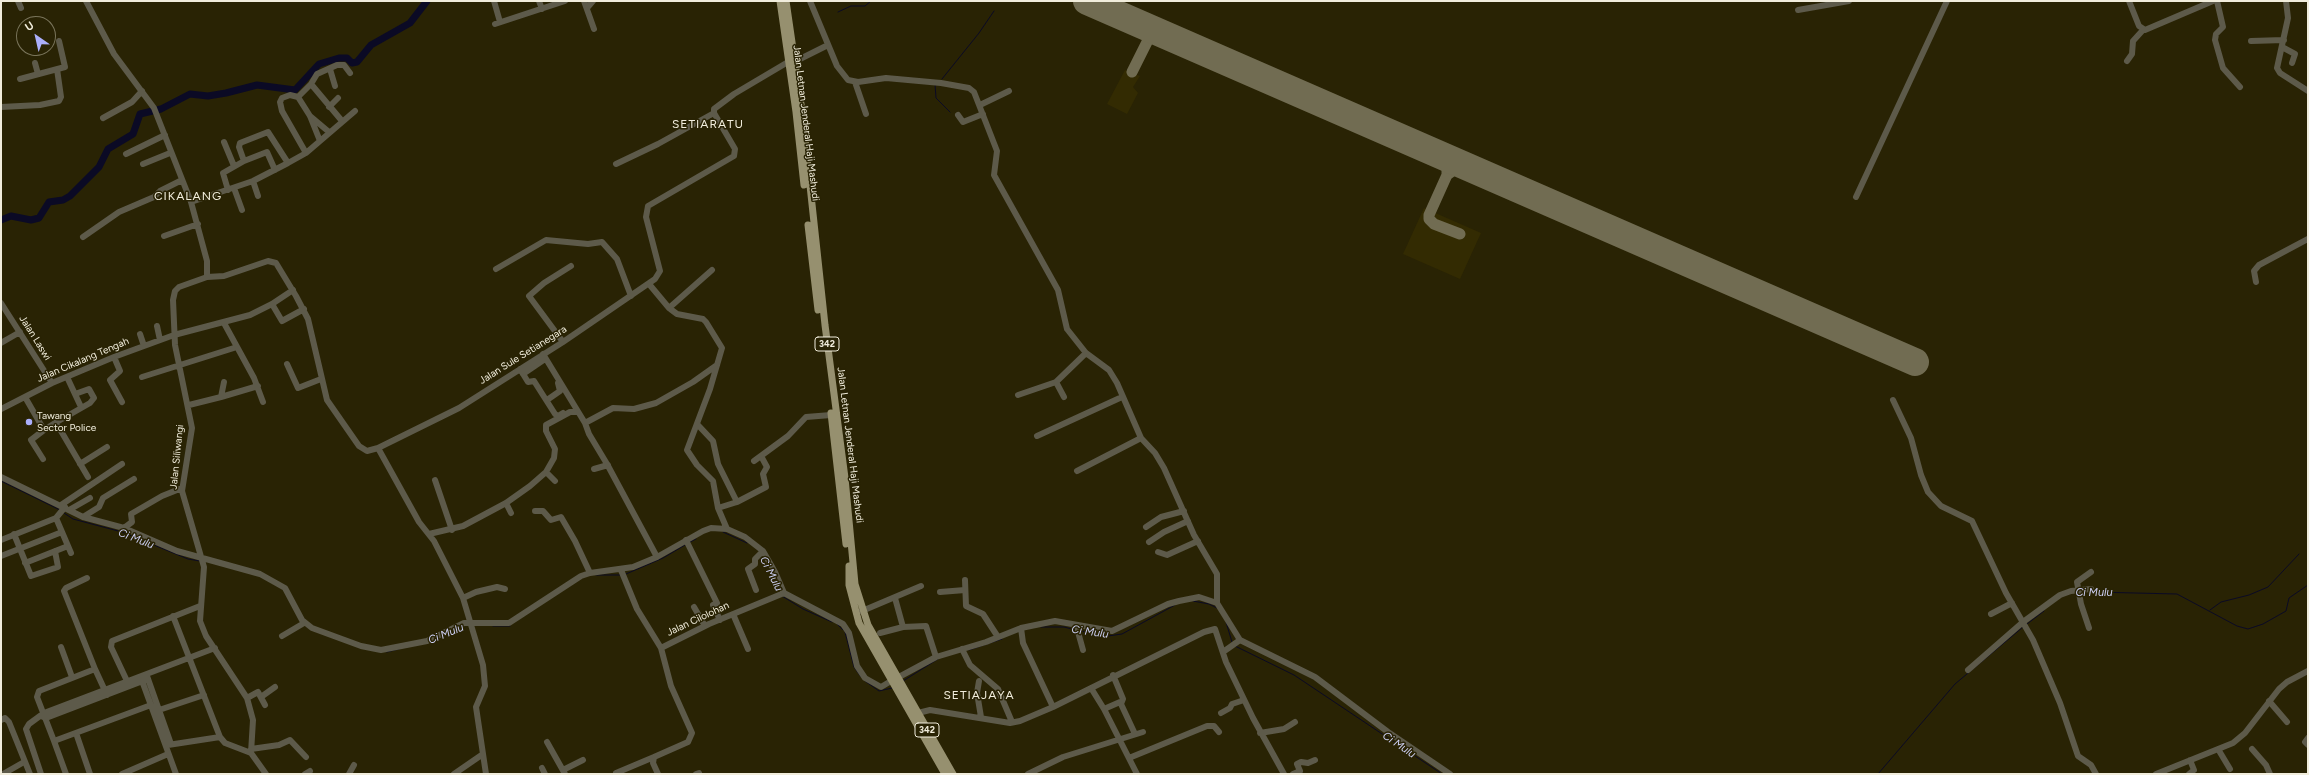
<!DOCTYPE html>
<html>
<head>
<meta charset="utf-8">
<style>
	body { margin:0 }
	#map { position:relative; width:2309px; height:775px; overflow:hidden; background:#292304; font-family:Figtree,sans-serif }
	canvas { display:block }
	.frame { position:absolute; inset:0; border:2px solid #f1eddc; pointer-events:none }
	.north { position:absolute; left:16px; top:16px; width:40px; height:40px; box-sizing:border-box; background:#292304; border:1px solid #79745a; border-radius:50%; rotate:326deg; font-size:11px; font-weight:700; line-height:16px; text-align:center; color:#f1eddc }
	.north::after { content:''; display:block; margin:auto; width:14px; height:18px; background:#abaffb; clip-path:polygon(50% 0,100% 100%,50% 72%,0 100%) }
</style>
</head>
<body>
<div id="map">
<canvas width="2309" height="775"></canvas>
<div class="frame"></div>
<div class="north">U</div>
</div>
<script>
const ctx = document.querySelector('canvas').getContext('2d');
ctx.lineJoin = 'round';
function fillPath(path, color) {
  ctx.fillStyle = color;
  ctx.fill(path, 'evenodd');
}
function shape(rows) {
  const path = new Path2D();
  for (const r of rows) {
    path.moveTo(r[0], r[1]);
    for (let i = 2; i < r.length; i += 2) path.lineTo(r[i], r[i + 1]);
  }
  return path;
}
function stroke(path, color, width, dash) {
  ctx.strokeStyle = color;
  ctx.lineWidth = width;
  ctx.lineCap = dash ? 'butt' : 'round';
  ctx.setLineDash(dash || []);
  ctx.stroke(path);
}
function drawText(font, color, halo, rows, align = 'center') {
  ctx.font = font + ' Figtree,sans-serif';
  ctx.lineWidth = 3;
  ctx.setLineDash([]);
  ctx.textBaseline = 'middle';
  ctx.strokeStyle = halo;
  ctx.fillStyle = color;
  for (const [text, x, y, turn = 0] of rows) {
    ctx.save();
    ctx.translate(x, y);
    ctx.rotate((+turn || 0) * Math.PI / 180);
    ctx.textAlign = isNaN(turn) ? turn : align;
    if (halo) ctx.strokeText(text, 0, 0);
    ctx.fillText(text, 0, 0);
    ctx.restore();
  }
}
const built = shape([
	[1125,70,1140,76,1133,87,1138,93,1127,114,1107,104],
	[1424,208,1481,233,1460,279,1403,254]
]);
const stream = shape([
	[838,12,851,6,865,6,871,1],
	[942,79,979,33,994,11],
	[935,84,936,98,950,112],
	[1,481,60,510],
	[64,513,73,519,122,532,188,559,200,561],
	[723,532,747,543],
	[690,542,696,539],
	[626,574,663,558,685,545],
	[596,575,621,575],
	[2093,592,2177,594,2237,626,2248,629,2263,624,2286,611,2289,598,2308,585],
	[782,596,803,609,832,622],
	[1193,601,1209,604,1217,608],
	[2210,610,2221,602,2249,595,2268,587,2299,554],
	[1226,622,1232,642],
	[837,624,843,630],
	[2027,624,2044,611],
	[493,626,510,626],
	[1041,627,1064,627,1076,630],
	[1081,631,1108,636,1122,634,1175,605],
	[845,632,854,667,861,677],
	[1235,646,1294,675,1442,774],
	[969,650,1002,639],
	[387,652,399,649],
	[865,681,879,691,892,688],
	[903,681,938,659],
	[1878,774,1955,684,2023,627]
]);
const river = shape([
	[1,220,11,216,31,220,39,218,49,202,63,200,70,196,99,167,108,149,133,134,140,114,161,109,190,94,208,96,226,93,257,85,295,90,319,64,339,58,347,58,352,63,357,62,371,45,410,23,427,1]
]);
const taxiway = shape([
	[1132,72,1153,30],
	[1439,155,1447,165,1447,175],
	[1460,234,1434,224,1429,219,1429,215,1447,175,1459,166,1467,167]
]);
const runway = shape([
	[1087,1,1915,362]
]);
const minor = shape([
	[18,1,21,8],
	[86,1,114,54,154,108,191,202,207,261,207,277,179,287,175,291,173,300,175,345,192,428,182,491,204,567,200,621,206,636,247,698,253,720,251,753,266,774],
	[494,1,500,22],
	[539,1,542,9],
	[584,1,594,29],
	[810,1,837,66,848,80,858,82,886,78,941,83,969,88,974,92,997,151,994,175,1058,290,1067,329,1086,353,1109,370,1117,383,1141,438,1155,453,1164,468,1194,535,1217,574,1217,603,1240,640,1315,677,1388,732,1450,774],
	[2129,1,2139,26,2145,30,2213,1],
	[2217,1,2223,27,2216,34,2215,40,2223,68,2240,87],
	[2286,1,2288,18,2277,68,2280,73,2308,91],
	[587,8,593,1],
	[1798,10,1849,1],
	[495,24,565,1],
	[2251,41,2284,40],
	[2282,47,2295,54,2292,63],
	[2127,61,2132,54,2133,41,2143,30],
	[794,62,828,45],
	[35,63,38,74],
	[330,69,335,86],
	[20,79,65,67,59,41],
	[855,82,866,114],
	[311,84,317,74,337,65,344,65,350,73],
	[298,97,310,116,320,141],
	[980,105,1009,91],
	[1,107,40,105,59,101,61,97,57,69],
	[329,107,338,98],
	[958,115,963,122,983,114],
	[310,116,329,132],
	[103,118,132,102,142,91],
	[224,142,234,166],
	[306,153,282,111,280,102,282,98,290,95,298,97,311,84,342,121],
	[126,154,165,135],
	[244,161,239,147,240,143,268,132,288,163],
	[143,164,170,153],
	[616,164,658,144,714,113],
	[253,181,258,196],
	[234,188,242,210],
	[228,190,223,173,244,161,267,152,275,170],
	[1856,197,1947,1],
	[191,202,253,181,288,163,306,153,355,111],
	[164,236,198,224],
	[83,237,119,212,154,197,160,191,182,180],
	[496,269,546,240,588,244,602,242,617,259,631,296],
	[207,277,224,276,268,261,276,263,296,296,308,319,327,400,359,446,367,451,378,448,459,408,563,342,655,279,660,271,646,217,648,206,734,156,735,149,714,113,714,109,734,94,788,62],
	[2256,282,2254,271,2259,265,2308,239],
	[649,284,669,308,677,314,703,319,706,322,722,348,710,389,687,450,697,465,713,481,718,508,727,529],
	[1,303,52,383],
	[272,304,282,321,304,309],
	[669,308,712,270],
	[224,323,254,378,263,402],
	[157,326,160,340],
	[140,334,144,346],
	[563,342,529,296,544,283,571,266],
	[1,343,20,332],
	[543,354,585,423],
	[114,357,120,371,110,380,122,402],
	[287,364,298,388,321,379],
	[520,369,528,382,534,381,555,414,558,416,563,413],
	[523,374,545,359],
	[67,377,81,407],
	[142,377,237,347],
	[1056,382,1064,397],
	[1018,395,1056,382,1086,353],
	[25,397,44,430,55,423,61,431,88,477],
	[221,397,258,386],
	[547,400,560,391,558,383],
	[1893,400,1911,438,1921,475,1928,492,1941,506,1972,521,2006,593,2033,640,2060,703,2078,756,2091,765,2096,774],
	[189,405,221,397,224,382],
	[1,409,52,383,114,357,174,335,250,315,272,304,293,290],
	[55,423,90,403,94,398,89,389,75,394],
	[697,424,713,441,718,464,737,502],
	[1037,436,1122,397],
	[378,448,419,522,434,541,463,598,483,665,485,686,476,707,483,754,454,774],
	[43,459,31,440,44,430],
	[754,461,788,436,806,417,831,415],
	[80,464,107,447],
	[594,469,608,465],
	[1077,471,1141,438],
	[546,472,555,481],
	[1,477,83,517,124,528,177,551,260,574,285,588,302,620,312,628,361,646,381,650,427,641,464,623,509,623,581,576,590,573,633,567,657,557,703,531,711,528,727,529,745,537,763,551,775,572,784,593,843,624,849,633,857,666,865,678,881,687,891,681],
	[435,480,452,530],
	[506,503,511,513],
	[61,505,122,464],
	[65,507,56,518,71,553],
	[718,508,737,502,766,487,763,474,767,467,761,456],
	[69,510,90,498],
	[535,511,543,511,551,520,561,517,575,541,590,573],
	[83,517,99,507,103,498,134,479],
	[1146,527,1161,517,1184,511],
	[124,528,132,522,131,514,162,496,182,488],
	[14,534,31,576,58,567,55,551],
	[429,534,463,526,506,503,530,486,546,472,554,458,555,449,546,431,546,425,570,412,578,412],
	[1,540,56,518],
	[686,540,717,603,713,605,720,620],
	[1149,542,1164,532,1188,521],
	[1158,552,1167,555,1198,541],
	[1,556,62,532],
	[657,557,607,464,589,434,585,423,613,408,634,409,656,403,693,382,717,365],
	[25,563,68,546],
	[621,570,637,609,661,648,671,686,692,733,688,742,654,757,653,763,658,774],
	[87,578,66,588,64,591,95,669],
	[965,580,966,606,983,614,998,637],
	[756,590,748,569,755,564,755,559,763,551],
	[940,592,965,590],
	[463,598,476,592,497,587,505,589],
	[895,598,903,627,926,626,936,657],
	[694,607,705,626],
	[862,611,921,586],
	[733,614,748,649],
	[1991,614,2012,603],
	[173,616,220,737,225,743,251,753],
	[1078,625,1078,632,1083,650],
	[1021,628,1023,643,1053,707],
	[2089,628,2081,604,2077,582,2091,572],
	[880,633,903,627],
	[282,636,304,623],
	[61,647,72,677],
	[661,648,709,624,784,593],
	[962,649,970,665,998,689,1012,722],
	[1223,652,1240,640],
	[1968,670,2023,622,2060,595,2071,591,2091,589],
	[1113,675,1123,699,1121,704,1135,734],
	[147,676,171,744],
	[141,678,176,774],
	[897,678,936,657,986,642,1021,628,1055,621,1112,631,1168,604,1179,601,1199,597,1217,603],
	[127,681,111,647,112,641,200,606],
	[979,681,977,693,981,717],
	[1091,688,1104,709,1137,774],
	[261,697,275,687],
	[247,698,258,692,265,705],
	[2269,701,2287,722],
	[1104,709,1120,702],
	[156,711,204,695],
	[918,713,930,710,1010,723,1020,721,1053,707,1204,632,1215,629,1226,662,1253,718,1284,774],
	[1221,713,1230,708,1232,704,1244,700],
	[43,717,46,718,148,679],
	[1,720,5,718,9,722,30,774],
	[76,733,90,774],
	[1260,733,1284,729,1295,722],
	[2308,738,2305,742,2308,745],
	[54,741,37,697,39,691,95,669,107,695],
	[547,742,565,774],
	[168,745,220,737],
	[251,749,279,745,290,740,306,757],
	[2218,749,2230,769],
	[2252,749,2266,765,2270,774],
	[483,754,486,774],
	[1129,758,1207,726,1214,726,1219,732],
	[542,768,545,774],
	[563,770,583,760],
	[616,773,654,757],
	[3,774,24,762],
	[41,774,26,729,29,724,44,713,215,648],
	[66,774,54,741,151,705],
	[122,774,168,754],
	[305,774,310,771],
	[349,774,354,765],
	[696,774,699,773],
	[1028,774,1063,757,1143,732],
	[1293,774,1300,771,1297,764,1301,762,1308,763,1315,760],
	[2156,774,2233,743,2245,733,2279,689,2287,682,2308,671],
	[2189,774,2194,770,2190,760]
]);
const major = shape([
	[780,1,796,112,804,185],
	[786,1,802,111,825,325,845,478,855,584,868,625,953,774],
	[808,225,818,310],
	[831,413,846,544],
	[849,566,849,585,859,623,945,774]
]);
const markers = [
	[29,422,4,"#abaffb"]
];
const shields = [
	[827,344,24],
	[927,730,24]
];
const shieldNames = [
	["342",827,344],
	["342",927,730]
];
const streetNames = [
	["Jalan Letnan Jenderal Haji Mashudi",806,123,83],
	["Jalan Laswi",35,338,58],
	["Jalan Sule Setianegara",523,355,-32],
	["Jalan Cikalang Tengah",83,360,-23],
	["Jalan Letnan Jenderal Haji Mashudi",850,445,83],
	["Jalan Siliwangi",177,457,-84],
	["Jalan Cilolohan",698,619,-25]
];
const poiNames = [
	["Tawang",37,416],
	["Sector Police",37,428]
];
const waterNames = [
	["Ci Mulu",136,539,21],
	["Ci Mulu",771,574,63],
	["Ci Mulu",2094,593],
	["Ci Mulu",1090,632,8],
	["Ci Mulu",446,634,-22],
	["Ci Mulu",1399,745,34]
];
const quarterNames = [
	["SETIARATU",708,124],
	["CIKALANG",188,196],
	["SETIAJAYA",979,695]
];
fillPath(built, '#332b02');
stroke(stream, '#0b0a25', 1);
stroke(river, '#0b0a25', 7);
stroke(taxiway, '#716c52', 11);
stroke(runway, '#716c52', 28);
stroke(minor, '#5d5a4a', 6);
stroke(major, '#96906f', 7);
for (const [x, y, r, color] of markers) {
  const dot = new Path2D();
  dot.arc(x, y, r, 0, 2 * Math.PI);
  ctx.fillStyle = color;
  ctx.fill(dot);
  stroke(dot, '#292304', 1.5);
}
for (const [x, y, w] of shields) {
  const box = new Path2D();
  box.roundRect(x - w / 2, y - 7, w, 14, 3);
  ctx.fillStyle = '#292304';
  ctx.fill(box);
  stroke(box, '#f1eddc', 1);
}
drawText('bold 9px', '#f1eddc', null, shieldNames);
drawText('10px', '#f1eddc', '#292304', streetNames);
drawText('10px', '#f1eddc', '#292304', poiNames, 'left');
drawText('italic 11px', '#cfd2f7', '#292304', waterNames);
ctx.letterSpacing = '1px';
drawText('12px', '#f1eddc', '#292304', quarterNames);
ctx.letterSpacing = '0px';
</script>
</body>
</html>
